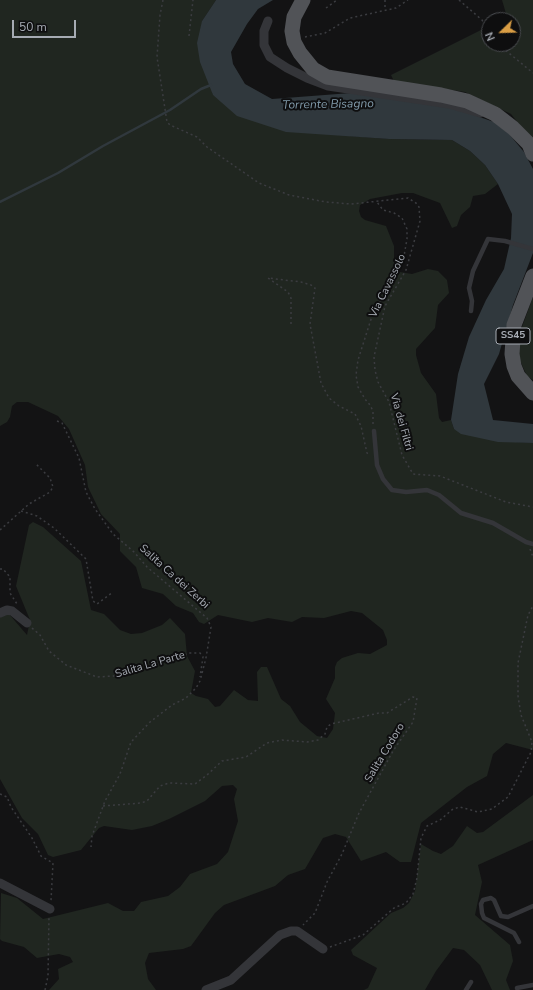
<!DOCTYPE html>
<html>
<head>
<meta charset="utf-8">
<style>
	body { margin:0 }
	#map { position:relative; width:533px; height:990px; overflow:hidden; background:#131314; font-family:"Nunito Sans",sans-serif }
	canvas { display:block }
	.north { position:absolute; left:481px; top:12px; width:40px; height:40px; box-sizing:border-box; background:#0e0e0f; border:1px solid #4b4d51; border-radius:50%; rotate:247deg; font-size:11px; font-weight:700; line-height:16px; text-align:center; color:#a6abb3 }
	.north::after { content:''; display:block; margin:auto; width:14px; height:18px; background:#da9e45; clip-path:polygon(50% 0,100% 100%,50% 72%,0 100%) }
	.scale { position:absolute; left:12px; top:20px; width:64px; height:18px; box-sizing:border-box; border:2px solid #a6abb3; border-top:0; padding-left:5px; font-size:12px; line-height:14px; white-space:nowrap; color:#a6abb3; -webkit-text-stroke:3px #0e0e0f; paint-order:stroke }
</style>
</head>
<body>
<div id="map">
<canvas width="533" height="990"></canvas>
<div class="north">N</div>
<div class="scale">50 m</div>
</div>
<script>
const ctx = document.querySelector('canvas').getContext('2d');
ctx.lineJoin = 'round';
function fillPath(path, color) {
  ctx.fillStyle = color;
  ctx.fill(path, 'evenodd');
}
function shape(rows) {
  const path = new Path2D();
  for (const r of rows) {
    path.moveTo(r[0], r[1]);
    for (let i = 2; i < r.length; i += 2) path.lineTo(r[i], r[i + 1]);
  }
  return path;
}
function stroke(path, color, width, dash) {
  ctx.strokeStyle = color;
  ctx.lineWidth = width;
  ctx.lineCap = dash ? 'butt' : 'round';
  ctx.setLineDash(dash || []);
  ctx.stroke(path);
}
function drawText(font, color, halo, rows, align = 'center') {
  ctx.font = font + ' "Nunito Sans",sans-serif';
  ctx.lineWidth = 4;
  ctx.setLineDash([]);
  ctx.textBaseline = 'middle';
  ctx.strokeStyle = halo;
  ctx.fillStyle = color;
  for (const [text, x, y, turn = 0] of rows) {
    ctx.save();
    ctx.translate(x, y);
    ctx.rotate((+turn || 0) * Math.PI / 180);
    ctx.textAlign = isNaN(turn) ? turn : align;
    if (halo) ctx.strokeText(text, 0, 0);
    ctx.fillText(text, 0, 0);
    ctx.restore();
  }
}
const green = shape([
	[0,0,216,0,202,21,213,95,350,136,389,139,452,140,470,151,485,165,498,184,485,194,473,196,470,207,461,215,457,226,452,228,440,203,413,193,402,193,370,199,360,205,359,211,361,217,365,220,386,226,394,246,394,263,400,272,412,274,428,269,438,271,447,280,449,293,438,305,435,328,416,349,416,355,421,373,436,394,439,418,442,422,451,420,454,429,516,442,533,443,533,750,506,743,493,754,487,776,467,787,421,823,411,862,400,862,386,852,361,861,346,837,335,834,323,838,305,869,288,875,275,886,224,905,215,913,191,946,183,949,149,953,145,963,148,979,156,990,49,990,59,979,58,969,73,962,70,957,59,954,37,958,24,947,2,941,0,939,1,893,17,898,43,919,108,903,123,911,134,911,141,902,168,896,180,887,190,874,217,864,228,852,238,821,234,799,237,789,233,785,222,786,205,801,169,819,152,826,132,830,104,826,99,828,81,850,53,857,48,855,38,834,22,818,0,779,0,617,9,614,27,635,30,620,16,586,29,525,33,522,43,527,81,561,91,610,104,614,120,630,131,634,142,633,162,625,170,618,185,634,187,656,195,671,191,693,196,696,208,699,215,707,220,706,234,690,248,700,258,701,257,672,261,667,267,667,281,699,290,706,300,722,317,736,327,738,333,729,335,713,326,699,335,678,335,667,337,662,342,658,358,653,370,654,387,645,387,640,383,630,362,613,351,611,324,618,302,617,292,622,268,618,252,622,218,615,204,624,199,622,193,613,176,606,163,594,142,588,136,567,120,551,120,534,101,514,88,487,85,465,69,429,58,416,28,402,17,402,12,406,10,417,7,422,0,426],
	[502,0,533,0,533,142,511,114,465,92,394,81,391,75,489,26,489,44,513,44,513,20,501,20,507,17],
	[533,297,533,380,527,376,518,356,522,327],
	[533,795,533,840,478,865,482,882,475,915,510,945,513,961,506,980,510,990,492,990,480,965,464,950,453,948,436,971,425,990,364,990,368,988,377,968,353,955,351,950,391,913,403,908,409,903,415,891,421,844,433,851,441,854,453,846,467,826,477,833,483,832]
]);
const water = shape([
	[216,0,273,0,258,9,247,24,231,52,233,64,245,84,272,99,351,93,448,106,494,122,509,134,524,152,533,169,533,253,513,305,499,354,484,384,493,420,533,424,533,443,498,442,461,434,454,429,451,420,458,374,469,337,486,300,504,269,511,238,512,214,498,184,485,165,470,151,452,140,389,139,286,132,237,116,213,95,200,62,197,43,202,21]
]);
const stream = shape([
	[0,202,58,173,103,146,170,110,201,89,211,85]
]);
const path = shape([
	[163,0,160,15,157,57,167,122,170,125,197,137,207,147,259,183,289,195,326,202,351,204,408,198,416,203,419,207,420,221,406,270,385,306,374,357,375,370,378,382,389,402,402,455,413,474,440,476,506,502,533,507],
	[385,0,385,10],
	[459,0,482,20,489,31],
	[326,8,337,0],
	[189,36,193,0],
	[305,37,325,33,350,18,396,8,408,0],
	[498,44,533,73],
	[291,324,291,298,288,292,268,278,301,282,311,285,315,288,310,324,321,383,329,398,339,406,355,414,361,426,367,453,370,455],
	[57,421,62,423,79,458,86,492,95,509,113,534,134,552,147,567,207,618,211,627,206,658,200,681,196,688,186,698,172,705,150,722,131,742,120,774,105,801,92,836,91,847],
	[373,424,373,411,370,405,365,399,358,387,356,375,358,360,372,316,404,256,407,239,407,229,402,218,394,213,383,210,377,202],
	[21,511,37,516,54,528,86,559,93,601,97,604,113,592],
	[0,530,29,504,50,492,53,487,50,478,35,463],
	[530,549,533,557],
	[0,569,3,569,10,577,10,593,17,604],
	[32,628,40,635,49,651,66,665,97,677,114,676,190,653,200,653,203,657,200,677],
	[0,794,7,797,11,807,32,838,41,856,53,863,51,901],
	[103,806,141,803,147,801,160,786,169,783,195,784,207,775,222,761,246,757,267,743,282,740,307,742,318,740,325,734,327,727,331,724,379,713,387,713,413,697,417,698,413,722,393,751,359,813,342,854,327,882,315,913,303,925],
	[330,947,363,935,394,908,406,903,413,894,417,878,421,838,427,826,440,820,453,809,460,807,478,812,492,809,508,797,531,752,532,742,521,715,518,696,518,663,528,615,533,606],
	[45,990,48,976,49,916]
]);
const service = shape([
	[471,311,472,301,469,288,473,271,488,239,505,241,533,249],
	[374,431,377,465,383,479,392,490,406,492,427,490,439,495,461,513,493,523,526,542,533,544],
	[519,942,514,933,484,918,482,913,481,904,483,900,491,898,494,900,501,916,508,917,533,906],
	[517,988,533,985],
	[466,990,471,982]
]);
const minor = shape([
	[268,21,264,31,264,45,270,57,287,68,307,78,328,86,449,104,480,113],
	[0,613,7,610,12,611,27,623],
	[0,883,50,909],
	[206,990,231,980,280,935,291,931,297,931,323,949]
]);
const primary = shape([
	[303,0,294,17,292,31,294,42,300,53,313,69,327,77,441,95,467,101,495,114,513,128,529,144,533,154],
	[533,276,514,325,512,354,514,366,518,376,533,393]
]);
const shields = [
	[513,336,34]
];
const shieldNames = [
	["SS45",513,336]
];
const streetNames = [
	["Via Cavassolo",388,286,-64],
	["Via dei Filtri",401,422,74],
	["Salita Ca dei Zerbi",174,577,42],
	["Salita La Parte",150,665,-16],
	["Salita Codoro",385,753,-59]
];
const waterNames = [
	["Torrente Bisagno",328,105,-1]
];
fillPath(green, '#202620');
fillPath(water, '#30383d');
stroke(stream, '#30383d', 2.5);
stroke(path, '#3b3c40', 1.5, [2, 3]);
stroke(service, '#343539', 4.5);
stroke(minor, '#343539', 9);
stroke(primary, '#515357', 15);
for (const [x, y, w] of shields) {
  const box = new Path2D();
  box.roundRect(x - w / 2, y - 8, w, 16, 3);
  ctx.fillStyle = '#0e0e0f';
  ctx.fill(box);
  stroke(box, '#a6abb3', 1);
}
drawText('bold 10px', '#a6abb3', null, shieldNames);
drawText('11px', '#a6abb3', '#0e0e0f', streetNames);
drawText('italic 12px', '#819aaa', '#0e0e0f', waterNames);
</script>
</body>
</html>
